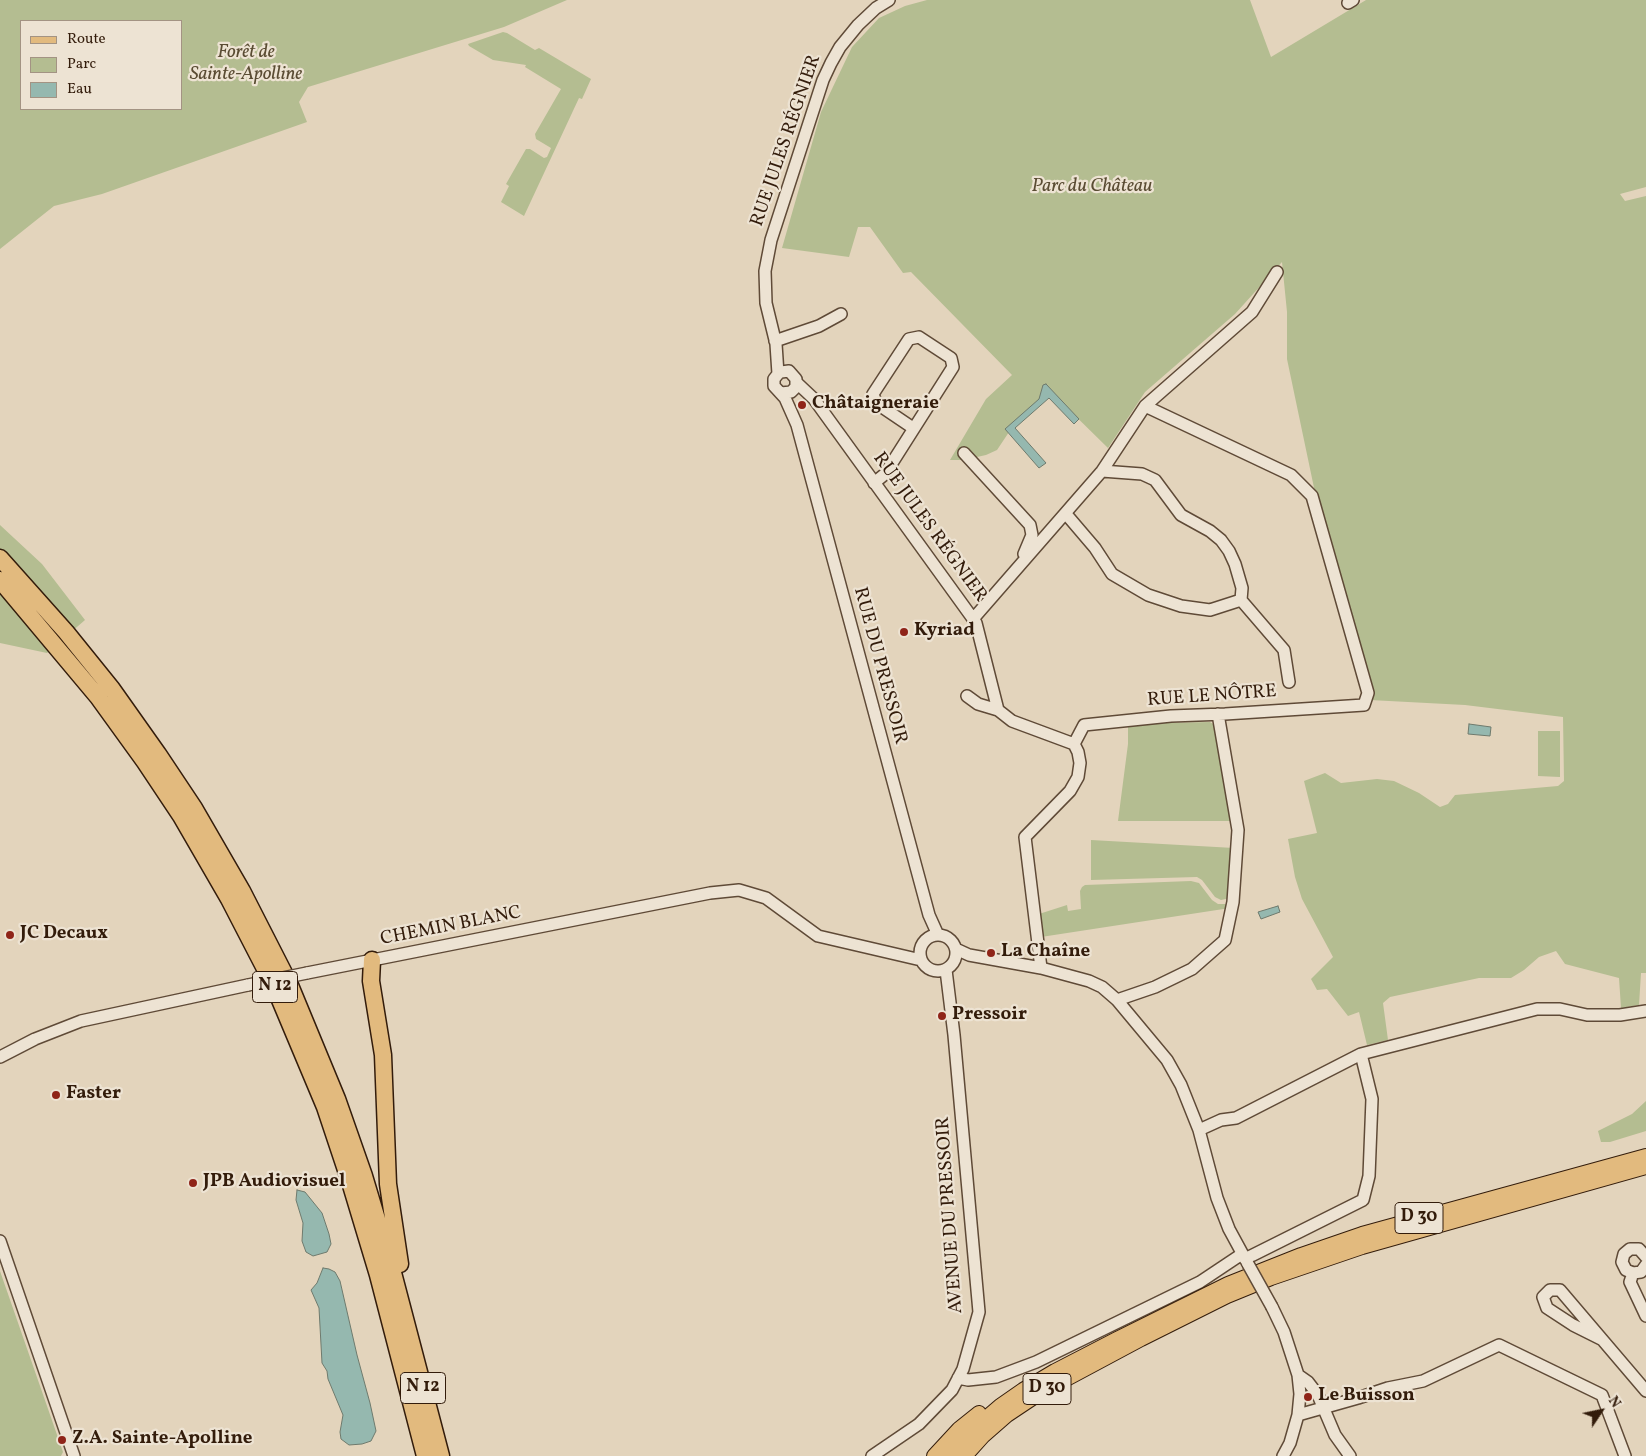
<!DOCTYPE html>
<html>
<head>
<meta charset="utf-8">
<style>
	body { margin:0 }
	#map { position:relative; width:1646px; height:1456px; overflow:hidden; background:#e3d4bc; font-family:Vollkorn,serif }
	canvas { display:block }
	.legend { position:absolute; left:20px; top:20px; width:162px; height:90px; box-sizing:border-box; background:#ede3d3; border:1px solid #a39383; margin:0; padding:6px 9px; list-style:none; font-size:15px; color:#331c0b }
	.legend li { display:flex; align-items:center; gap:10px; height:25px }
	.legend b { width:25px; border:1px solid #a39383 }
	.north { position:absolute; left:1576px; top:1386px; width:50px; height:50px; -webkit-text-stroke:4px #ede3d3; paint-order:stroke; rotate:56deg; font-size:14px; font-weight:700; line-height:20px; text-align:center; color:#331c0b }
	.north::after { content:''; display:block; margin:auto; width:18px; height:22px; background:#331c0b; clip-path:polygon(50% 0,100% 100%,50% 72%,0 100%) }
</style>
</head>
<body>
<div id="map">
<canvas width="1646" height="1456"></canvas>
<ul class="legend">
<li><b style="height:6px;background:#e2ba7e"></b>Route</li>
<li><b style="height:14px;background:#b4bd91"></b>Parc</li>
<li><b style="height:14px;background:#95b8af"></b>Eau</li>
</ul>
<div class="north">N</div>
</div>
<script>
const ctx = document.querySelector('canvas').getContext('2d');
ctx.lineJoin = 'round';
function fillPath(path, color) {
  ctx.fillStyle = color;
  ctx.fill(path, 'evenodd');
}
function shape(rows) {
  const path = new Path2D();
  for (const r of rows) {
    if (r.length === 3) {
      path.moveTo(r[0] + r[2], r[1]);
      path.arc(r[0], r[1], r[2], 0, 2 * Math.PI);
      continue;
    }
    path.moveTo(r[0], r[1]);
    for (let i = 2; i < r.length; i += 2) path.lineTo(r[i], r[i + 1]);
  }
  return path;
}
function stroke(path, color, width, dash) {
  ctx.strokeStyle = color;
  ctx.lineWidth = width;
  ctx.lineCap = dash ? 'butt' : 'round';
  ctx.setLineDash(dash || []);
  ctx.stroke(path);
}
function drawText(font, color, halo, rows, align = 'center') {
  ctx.font = font + ' Vollkorn,serif';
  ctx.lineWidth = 4.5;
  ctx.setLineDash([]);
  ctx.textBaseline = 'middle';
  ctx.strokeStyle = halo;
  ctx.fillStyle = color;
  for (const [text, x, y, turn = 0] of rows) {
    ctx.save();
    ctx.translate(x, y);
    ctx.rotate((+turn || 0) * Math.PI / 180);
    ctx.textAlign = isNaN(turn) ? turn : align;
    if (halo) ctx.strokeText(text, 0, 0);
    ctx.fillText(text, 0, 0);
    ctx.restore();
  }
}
const green = shape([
	[0,0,567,0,504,27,308,87,299,102,307,122,102,194,54,206,0,249],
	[21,21,181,21,181,109,21,109],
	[927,0,1250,0,1271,57,1366,0,1646,0,1646,187,1620,194,1625,201,1646,196,1646,973,1641,973,1639,1005,1621,1008,1619,978,1565,964,1556,951,1539,957,1524,970,1511,978,1479,978,1390,997,1383,1003,1388,1040,1367,1045,1359,1012,1348,1016,1327,989,1317,990,1311,979,1333,957,1302,899,1295,877,1288,839,1317,833,1304,781,1325,773,1341,783,1377,779,1394,781,1419,793,1440,807,1448,804,1455,795,1558,786,1564,781,1563,717,1465,705,1370,700,1317,502,1287,359,1287,312,1282,262,1235,314,1145,392,1108,448,1052,393,1011,429,997,450,986,455,963,460,950,460,986,399,1012,375,911,272,903,273,870,227,858,227,849,257,782,248,821,112,852,47,879,18,905,6],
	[503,32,507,33,535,50,539,48,591,79,582,99,579,98,524,216,501,202,509,186,506,184,526,149,530,149,544,158,547,157,551,148,536,139,535,134,561,89,525,67,526,65,493,60,469,46,468,44],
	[0,525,42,564,85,620,47,653,0,643],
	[1210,722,1216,726,1232,821,1118,821,1128,744,1128,725,1166,723],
	[1538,731,1560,731,1560,777,1538,776],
	[1091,840,1234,848,1230,898,1221,900,1215,897,1202,880,1197,877,1091,880],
	[1191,881,1199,883,1212,900,1218,904,1230,904,1230,908,1041,937,1039,914,1067,905,1068,911,1081,909,1080,891,1082,887,1085,885],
	[1646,1101,1646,1131,1610,1142,1601,1142,1598,1131,1632,1114],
	[0,1271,63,1452,61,1456,0,1456]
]);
const water = shape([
	[1046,384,1079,419,1074,424,1049,398,1015,428,1046,463,1039,468,1005,429,1039,399,1043,385,1046,384],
	[1469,724,1491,727,1490,736,1468,734,1469,724],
	[1278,906,1280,912,1261,919,1258,912,1278,906],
	[297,1190,305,1192,322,1213,329,1234,331,1244,327,1252,313,1256,306,1252,302,1241,303,1223,296,1200,297,1190],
	[323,1268,329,1269,335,1272,340,1281,357,1355,370,1403,376,1431,371,1441,362,1444,349,1445,341,1439,340,1432,343,1415,328,1379,327,1371,322,1363,319,1308,311,1290,317,1283,323,1268]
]);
const minor = shape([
	[1348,3,1353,0],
	[775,341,819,326,841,314],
	[778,374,776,344,766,303,765,271,771,240,823,80,831,63,840,47,858,25,876,8,889,0],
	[797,383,814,399,976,623,998,710,1012,721,1074,744,1078,752,1080,763,1078,777,1070,791,1025,837,1041,968],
	[781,393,791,392,796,387,796,379,789,371,781,372,778,374,774,379,774,386,785,398,797,425,929,915,938,935],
	[964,453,1030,525,1032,535,1024,554],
	[1102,471,1142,474,1155,480,1181,515,1210,531,1221,540,1229,551,1235,564,1242,588,1241,600,1284,650,1289,682],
	[874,483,885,474,953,367,951,358,919,337,909,339,873,394,876,403,913,428],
	[1066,514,1095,548,1112,574,1148,595,1181,606,1210,610,1241,600],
	[973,619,1102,471,1145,406,1252,312,1277,272],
	[967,696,978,704,998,710],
	[1074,744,1084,725,1171,716,1225,714,1364,705,1368,693,1312,496,1291,475,1145,406],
	[938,953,18],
	[956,949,969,955,1041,968,1089,981,1102,987,1117,1000,1167,1060,1181,1085,1199,1130,1217,1198,1229,1229,1248,1264],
	[307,973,710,893,739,890,766,898,818,936,921,960],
	[1117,1000,1155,987,1192,969,1225,940,1233,902,1238,830,1218,714],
	[0,1057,35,1039,81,1021,248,985],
	[1199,1130,1221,1120,1236,1118,1361,1054,1537,1009,1560,1009,1587,1015,1620,1015,1646,1011],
	[0,1241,74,1456],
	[1646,1257,1639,1249,1630,1249,1624,1254,1622,1262,1626,1270,1633,1273,1641,1272,1646,1265],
	[1245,1259,1363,1200,1369,1176,1372,1099,1361,1054],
	[1633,1273,1630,1282,1646,1316],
	[1272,1307,1284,1332,1298,1375,1300,1394,1298,1415,1290,1443,1283,1456],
	[1601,1339,1573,1325,1547,1308,1543,1297,1550,1290,1560,1290,1646,1391],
	[1298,1375,1308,1382,1318,1395,1335,1435,1350,1456],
	[958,1378,968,1380,996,1377,1036,1362,1200,1282,1242,1254],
	[1298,1415,1358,1398,1388,1388,1423,1381,1499,1345,1602,1395,1625,1456],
	[872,1456,919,1424,952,1390,963,1369,979,1312,954,1035,946,970]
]);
const major = shape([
	[934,1456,959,1429,979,1413],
	[950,1456,956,1447,979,1424,1000,1406,1023,1390,1055,1371,1115,1340,1228,1284,1301,1255,1362,1234,1646,1156],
	[965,1456,983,1436,1007,1415,1040,1393,1141,1339,1227,1296,1271,1278,1362,1247,1646,1167]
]);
const highway = shape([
	[0,558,66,632,112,689,158,754,194,808,242,891,289,983,337,1099,364,1176,392,1269,441,1456],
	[0,580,98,697,145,762,181,816,229,899,275,988,325,1107,350,1182,378,1275,425,1456],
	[372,960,371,981,383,1055,388,1184,400,1264]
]);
const minorBridge = shape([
	[248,985,307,973],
	[1248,1264,1272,1307]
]);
const markers = [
	[802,405,5,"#8f2418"],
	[904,632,5,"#8f2418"],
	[10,935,5,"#8f2418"],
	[991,953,5,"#8f2418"],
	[942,1016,5,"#8f2418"],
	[56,1095,5,"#8f2418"],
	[193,1183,5,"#8f2418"],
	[1308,1397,5,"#8f2418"],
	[62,1440,5,"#8f2418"]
];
const shields = [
	[275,987,45],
	[1419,1218,48],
	[423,1388,45],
	[1047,1389,48]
];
const shieldNames = [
	["N 12",275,987],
	["D 30",1419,1218],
	["N 12",423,1388],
	["D 30",1047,1389]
];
const parkNames = [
	["Forêt de",246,54],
	["Sainte-Apolline",246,76],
	["Parc du Château",1092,188]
];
const streetNames = [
	["RUE JULES RÉGNIER",787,141,-71],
	["RUE JULES RÉGNIER",929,528,54],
	["RUE DU PRESSOIR",879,666,75],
	["RUE LE NÔTRE",1212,697,-4],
	["CHEMIN BLANC",451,927,-11],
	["AVENUE DU PRESSOIR",951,1215,-94]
];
const poiNames = [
	["Châtaigneraie",812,405],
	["Kyriad",914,632],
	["JC Decaux",20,935],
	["La Chaîne",1001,953],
	["Pressoir",952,1016],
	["Faster",66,1095],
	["JPB Audiovisuel",203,1183],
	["Le Buisson",1318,1397],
	["Z.A. Sainte-Apolline",72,1440]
];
fillPath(green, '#b4bd91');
fillPath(water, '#95b8af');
stroke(water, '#6e7a6d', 1);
stroke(minor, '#5f4a37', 14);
stroke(major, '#331c0b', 16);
stroke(highway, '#331c0b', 19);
stroke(minor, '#ede3d3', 11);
stroke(major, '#e2ba7e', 14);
stroke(highway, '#e2ba7e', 16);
stroke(minorBridge, '#5f4a37', 14, []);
stroke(minorBridge, '#ede3d3', 11);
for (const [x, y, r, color] of markers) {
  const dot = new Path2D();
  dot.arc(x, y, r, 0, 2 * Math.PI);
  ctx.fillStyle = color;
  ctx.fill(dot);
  stroke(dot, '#ede3d3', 2);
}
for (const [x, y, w] of shields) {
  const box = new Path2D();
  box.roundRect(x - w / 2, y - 15.5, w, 31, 4);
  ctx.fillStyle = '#ede3d3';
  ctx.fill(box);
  stroke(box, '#331c0b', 1);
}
drawText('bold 18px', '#331c0b', null, shieldNames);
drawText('italic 19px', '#5a4c33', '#ede3d3', parkNames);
drawText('19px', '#331c0b', '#ede3d3', streetNames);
drawText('bold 19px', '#331c0b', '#ede3d3', poiNames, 'left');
</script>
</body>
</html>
